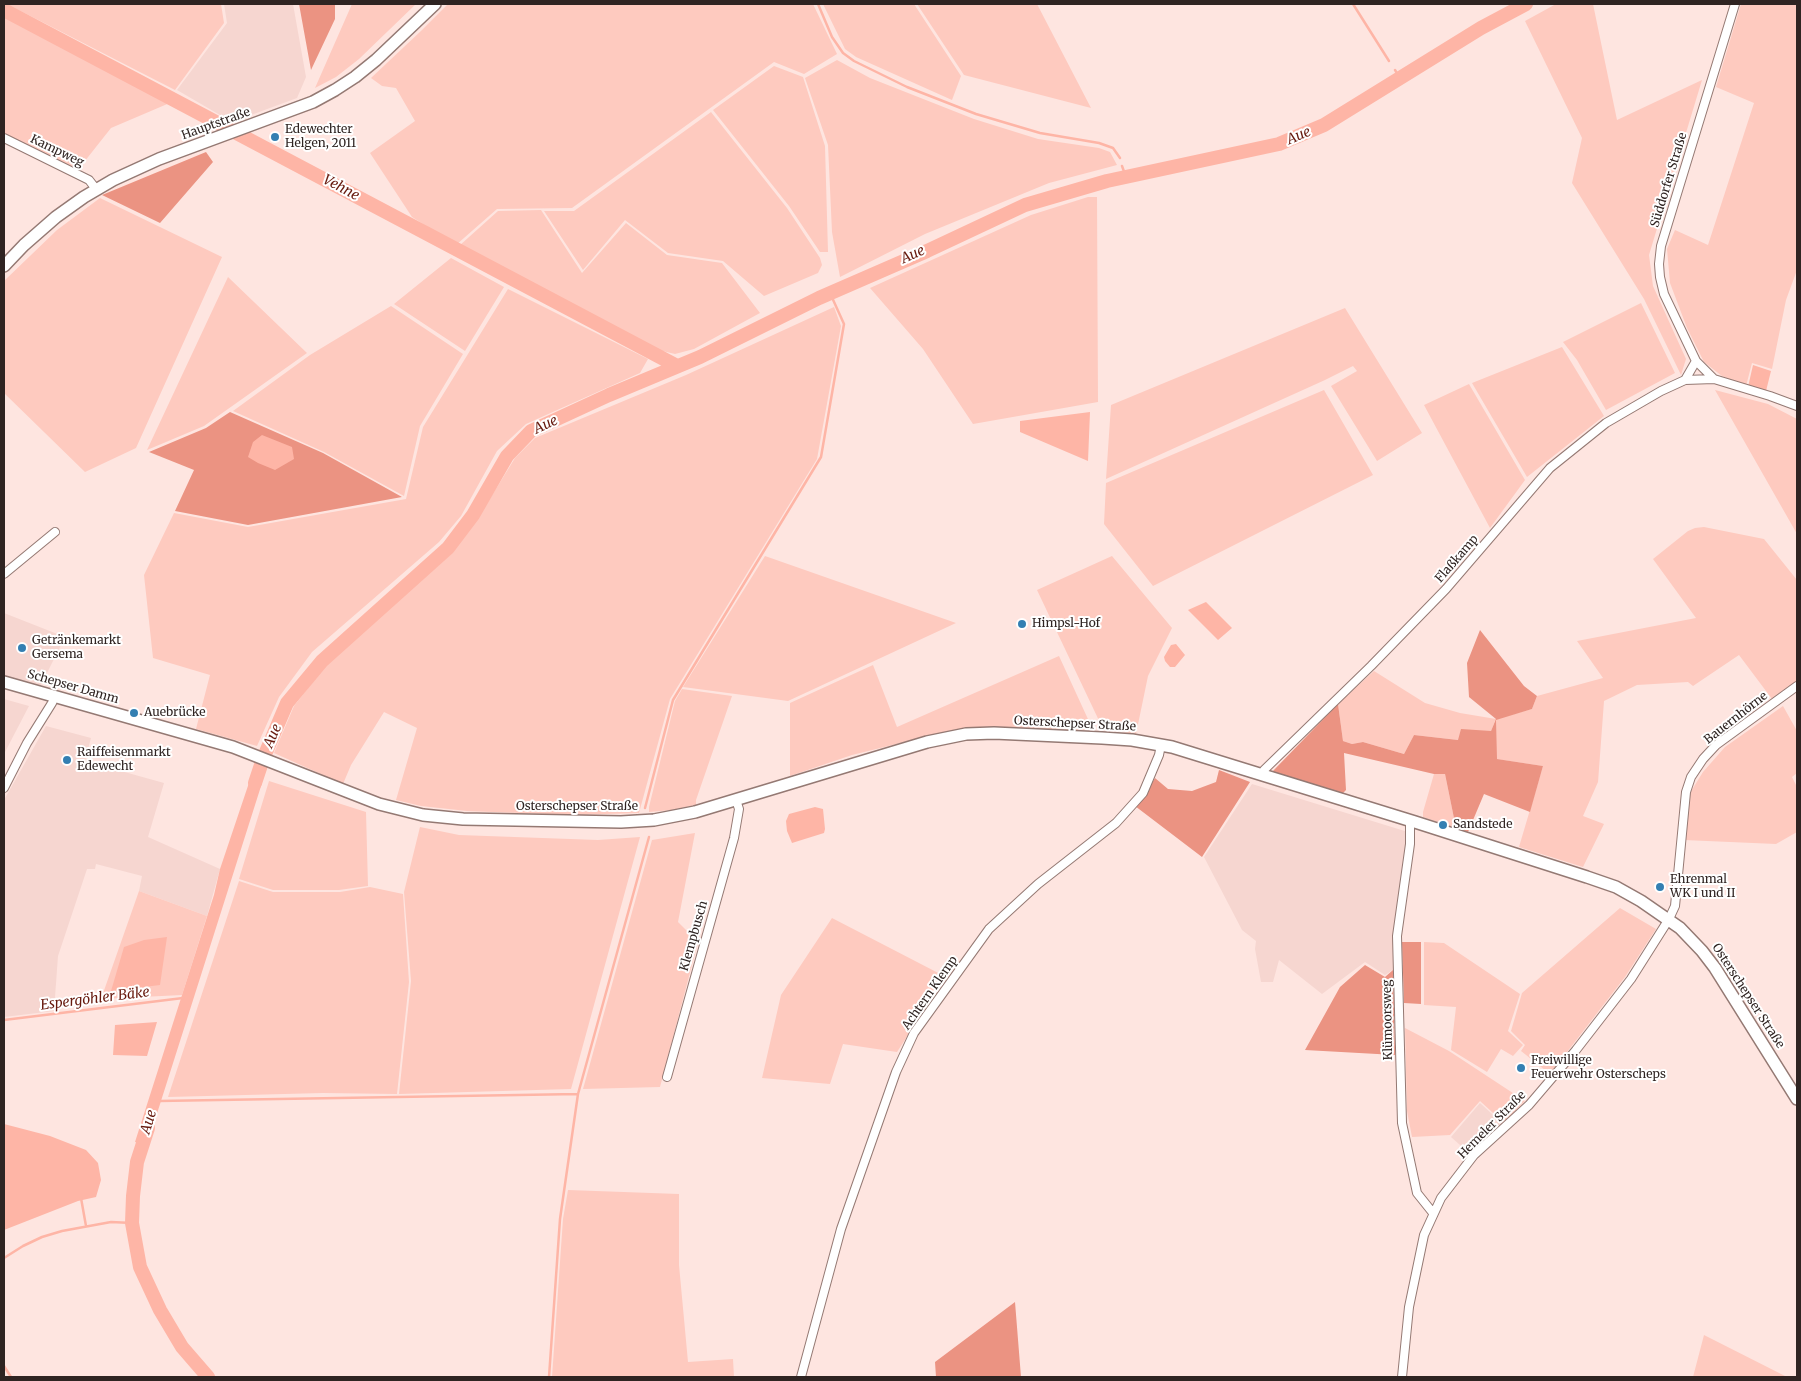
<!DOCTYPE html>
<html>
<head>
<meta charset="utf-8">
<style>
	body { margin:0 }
	#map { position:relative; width:1801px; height:1381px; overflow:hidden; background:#fee5e0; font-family:Merriweather,serif }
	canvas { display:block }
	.frame { position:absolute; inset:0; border:5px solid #2f2422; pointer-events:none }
</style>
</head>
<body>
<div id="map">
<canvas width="1801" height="1381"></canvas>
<div class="frame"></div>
</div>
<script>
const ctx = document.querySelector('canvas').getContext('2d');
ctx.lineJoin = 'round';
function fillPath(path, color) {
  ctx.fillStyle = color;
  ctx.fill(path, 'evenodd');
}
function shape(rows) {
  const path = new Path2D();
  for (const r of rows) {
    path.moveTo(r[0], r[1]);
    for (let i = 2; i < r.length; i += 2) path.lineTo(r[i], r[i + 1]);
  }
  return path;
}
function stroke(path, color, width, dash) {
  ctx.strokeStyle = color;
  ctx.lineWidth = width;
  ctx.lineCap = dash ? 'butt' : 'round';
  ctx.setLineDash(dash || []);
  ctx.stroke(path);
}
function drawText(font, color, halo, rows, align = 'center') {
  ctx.font = font + ' Merriweather,serif';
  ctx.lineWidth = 4;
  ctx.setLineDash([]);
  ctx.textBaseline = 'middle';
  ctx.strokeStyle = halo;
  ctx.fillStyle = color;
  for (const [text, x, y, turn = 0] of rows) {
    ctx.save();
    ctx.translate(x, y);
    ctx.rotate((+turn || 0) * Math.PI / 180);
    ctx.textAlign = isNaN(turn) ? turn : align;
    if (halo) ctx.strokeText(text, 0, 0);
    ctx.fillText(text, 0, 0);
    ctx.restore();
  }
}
const built = shape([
	[224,4,293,4,306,77,297,98,232,122,177,90,227,23],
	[4,613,65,637,39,689,4,677],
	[4,699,29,706,4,754],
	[46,726,91,738,85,761,164,783,148,837,220,869,207,916,139,891,142,876,96,864,95,869,87,869,58,956,54,1011,4,1017,4,800],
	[1252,784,1408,832,1398,906,1393,970,1385,975,1365,962,1322,994,1279,960,1273,982,1261,982,1255,949,1256,941,1242,930,1204,857],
	[1480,1103,1503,1124,1469,1153,1451,1137]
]);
const green = shape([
	[7,4,221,4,224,23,175,90],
	[352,4,416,4,359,59,336,77,315,88],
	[448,4,813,4,837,54,804,74,774,62,572,208,497,209,456,245,412,217,370,153,415,121,396,88,382,86,371,78,422,30],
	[823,4,914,4,961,76,952,100,856,57,845,49],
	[917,4,1037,4,1091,108,964,75],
	[1556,4,1593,4,1617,120,1702,80,1649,255,1653,286,1686,359,1681,375,1644,299,1572,183,1582,138,1525,21],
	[1741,4,1797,4,1797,270,1786,300,1772,369,1752,363,1746,386,1722,376,1704,362,1687,328,1670,283,1667,249,1675,230,1708,245,1754,103,1716,87],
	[4,14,172,102,111,128,77,171,59,161,4,135],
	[837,60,870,78,974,119,1038,139,1099,148,1110,152,1117,165,1049,183,925,234,840,277,832,232,828,145,805,78],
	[774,66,803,77,825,146,828,252,820,252,789,206,713,110],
	[711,112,787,208,820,258,822,265,818,273,764,296,723,261,668,253,625,220,583,270,544,211,574,211],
	[1088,197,1097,197,1098,402,973,424,923,349,870,288,1031,215],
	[100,198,222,257,136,448,85,472,4,393,4,281,57,230],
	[541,210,582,273,626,223,667,255,722,263,760,313,694,349,675,354,654,349,459,246,498,211],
	[451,258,504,287,465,351,394,304],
	[228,277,307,353,204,426,147,450],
	[508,289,648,359,640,373,526,424,497,451,461,516,439,542,312,652,279,697,257,746,196,729,210,675,153,658,144,575,174,513,248,527,406,499,423,427],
	[1641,303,1675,373,1606,410,1577,360,1563,342],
	[391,306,463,354,420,426,404,496,324,452,233,411,310,355],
	[834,307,841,326,817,459,670,699,639,813,572,815,467,811,421,806,396,800,417,728,384,712,351,765,343,784,274,753,294,706,327,664,450,555,478,518,515,458,535,438,686,375],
	[1345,308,1422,433,1377,461,1331,386,1357,371,1353,366,1325,380,1106,479,1111,405],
	[1562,347,1604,416,1527,477,1472,383],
	[1469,384,1525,480,1490,528,1424,405],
	[1324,390,1373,475,1153,586,1104,524,1106,483],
	[1715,390,1768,404,1797,419,1797,534],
	[1704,527,1764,539,1797,580,1797,682,1772,699,1739,655,1693,686,1688,682,1637,685,1604,701,1598,782,1583,816,1604,824,1583,867,1519,847,1543,766,1496,759,1495,721,1491,731,1458,740,1414,735,1404,754,1363,742,1352,744,1343,741,1338,704,1374,671,1425,703,1460,713,1496,719,1532,709,1537,696,1603,678,1577,641,1696,618,1653,559,1688,531,1695,528],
	[765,556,956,623,788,701,683,687],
	[1112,556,1172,628,1148,676,1136,734,1103,729,1037,590],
	[1059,656,1093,730,993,728,937,734,852,755,790,776,790,703,873,665,897,727],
	[682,689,732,696,696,800,696,805,672,810,649,812,649,807,675,701],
	[1783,706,1797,731,1797,773,1792,777,1797,787,1797,832,1776,844,1684,840,1690,793,1703,772,1725,747],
	[1434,774,1445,774,1456,828,1423,817,1423,812],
	[269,781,366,812,368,886,339,890,273,890,239,879],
	[420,827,459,835,598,840,640,837,571,1089,399,1094,411,981,404,892],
	[695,833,678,922,698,942,660,1087,583,1089,652,840],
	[239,881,273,892,340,892,370,887,403,894,409,982,397,1094,323,1093,168,1097],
	[139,891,207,916,182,995,101,999],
	[1620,908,1656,929,1625,977,1550,1074,1521,1051,1525,1045,1511,1031,1522,993],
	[832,918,946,977,897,1052,843,1044,830,1084,762,1078,781,995],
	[1424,942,1444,943,1520,994,1508,1031,1523,1045,1513,1056,1501,1049,1487,1072,1451,1050,1456,1007,1424,1005],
	[1405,1028,1449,1051,1525,1101,1504,1123,1480,1101,1450,1135,1412,1137,1407,1111],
	[568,1190,679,1194,679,1265,688,1362,733,1359,734,1377,552,1377,563,1219],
	[1704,1335,1787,1377,1693,1377]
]);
const forest = shape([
	[299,4,335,4,335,19,311,70],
	[206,152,213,162,160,223,102,195],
	[230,412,323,453,402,497,248,525,175,511,194,470,149,452,206,428],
	[1480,630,1524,686,1537,696,1532,709,1496,720,1497,759,1543,766,1530,812,1484,794,1468,832,1456,828,1445,774,1434,774,1344,753,1346,790,1343,793,1272,772,1338,704,1343,741,1352,744,1363,742,1404,754,1414,735,1458,740,1461,729,1491,731,1496,719,1469,697,1467,663],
	[1219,770,1250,782,1202,857,1135,806,1145,794,1155,778,1168,789,1192,791,1216,782],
	[1402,942,1421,942,1421,1004,1404,1003],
	[1365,965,1385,977,1393,970,1395,1055,1305,1050,1340,987],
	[1015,1302,1021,1377,936,1377,935,1362]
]);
const water = shape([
	[1753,365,1771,371,1766,391,1748,387],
	[1090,412,1088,461,1020,432,1020,421],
	[262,435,292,447,294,459,275,470,258,463,248,457,253,442],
	[1206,602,1232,628,1218,640,1188,610],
	[1176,644,1185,655,1175,667,1170,667,1165,661,1164,657,1171,645],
	[255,765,264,768,261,776,262,783,147,1145,135,1142,214,895,220,869],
	[815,807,823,809,825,829,824,833,792,843,787,831,786,821,789,814],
	[167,937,160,985,111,991,124,947,144,940],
	[157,1022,147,1056,113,1055,115,1025],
	[4,1124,50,1136,86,1150,98,1163,101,1180,96,1197,78,1201,4,1230]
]);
const stream = shape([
	[818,4,832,37,843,53,854,61,907,87,976,114,1040,133,1099,143,1113,148,1120,158],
	[1353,4,1389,61],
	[1395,70,1400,78],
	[1122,166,1126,177],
	[645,808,673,700,821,457,844,324,830,293],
	[4,1020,183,998],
	[578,1094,649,837],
	[159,1101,578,1094,560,1219,549,1377],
	[81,1198,86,1226],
	[4,1258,23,1246,42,1237,62,1231,111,1222,132,1223],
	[4,1366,11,1377]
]);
const river = shape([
	[4,10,677,366],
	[255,783,263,759,287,703,322,661,448,548,473,515,507,456,531,431,609,395,700,357,819,298,927,251,1025,205,1107,181,1279,144,1324,125,1481,28,1526,4],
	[148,1128,137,1162,133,1196,132,1223,140,1267,160,1310,182,1347,208,1377]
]);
const minor = shape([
	[1735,4,1661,246,1659,264,1660,277,1664,294,1696,361,1714,379,1770,396,1797,406],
	[4,138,89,180,96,189],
	[1685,380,1714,379],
	[4,574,55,532],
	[1262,775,1264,770,1371,666,1446,589,1550,468,1606,423,1661,391,1685,380,1696,361],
	[4,788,27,743,52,703,55,696],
	[1410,820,1410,844,1397,936,1402,1123,1417,1193,1433,1213],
	[667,1077,734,838,739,809,736,800],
	[801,1377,841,1229,896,1072,914,1033,989,929,1038,884,1116,823,1143,793,1159,755,1161,745],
	[1402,1377,1409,1307,1424,1235,1441,1198,1474,1155,1529,1105,1576,1050,1631,979,1669,919,1675,906,1686,792,1691,777,1703,759,1716,745,1797,686]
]);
const secondary = shape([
	[4,266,24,245,56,217,84,197,113,180,159,159,313,102,335,90,355,77,376,60,435,4],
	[4,682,233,747,379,804,423,815,463,819,621,822,654,820,695,812,927,742,966,734,994,733,1102,738,1132,740,1172,747,1415,822,1587,877,1616,887,1641,901,1680,928,1702,951,1715,968,1797,1099]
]);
const markers = [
	[275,137,5,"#337fb2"],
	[1022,624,5,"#337fb2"],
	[22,648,5,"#337fb2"],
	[134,713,5,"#337fb2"],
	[67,760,5,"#337fb2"],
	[1443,825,5,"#337fb2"],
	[1660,887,5,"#337fb2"],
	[1521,1068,5,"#337fb2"]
];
const streetNames = [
	["Hauptstraße",216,124,-20],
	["Kampweg",57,151,26],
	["Süddorfer Straße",1669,180,-73],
	["Flaßkamp",1457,559,-49],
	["Schepser Damm",73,687,16],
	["Bauernhörne",1736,718,-38],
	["Osterschepser Straße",1075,724,3],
	["Osterschepser Straße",577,807],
	["Klempbusch",694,936,-74],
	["Achtern Klemp",930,993,-55],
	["Osterschepser Straße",1748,996,57],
	["Klümoorsweg",1388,1020,-91],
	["Hemeler Straße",1492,1125,-45]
];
const poiNames = [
	["Edewechter",285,130],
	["Helgen, 2011",285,144],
	["Himpsl-Hof",1032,624],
	["Getränkemarkt",32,641],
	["Gersema",32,655],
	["Auebrücke",144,713],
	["Raiffeisenmarkt",77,753],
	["Edewecht",77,767],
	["Sandstede",1453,825],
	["Ehrenmal",1670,880],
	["WK I und II",1670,894],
	["Freiwillige",1531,1061],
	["Feuerwehr Osterscheps",1531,1075]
];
const waterNames = [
	["Aue",1299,136,-23],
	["Vehne",341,188,28],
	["Aue",913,255,-24],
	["Aue",546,425,-25],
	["Aue",273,736,-66],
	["Espergöhler Bäke",95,999,-7],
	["Aue",149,1122,-73]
];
fillPath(built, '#f6d6d0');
fillPath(green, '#fecabf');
fillPath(forest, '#eb9382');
fillPath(water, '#feb5a6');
stroke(stream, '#feb5a6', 2.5);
stroke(river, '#feb5a6', 14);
stroke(minor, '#947973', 10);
stroke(secondary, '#947973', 14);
stroke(minor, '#fff', 8);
stroke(secondary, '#fff', 11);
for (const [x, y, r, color] of markers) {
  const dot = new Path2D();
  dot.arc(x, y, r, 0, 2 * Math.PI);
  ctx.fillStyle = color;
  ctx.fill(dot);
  stroke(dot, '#fff', 2);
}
drawText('12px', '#2f2422', '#fff', streetNames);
drawText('12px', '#2f2422', '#fff', poiNames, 'left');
drawText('italic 14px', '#671a0e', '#fff', waterNames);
</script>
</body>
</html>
